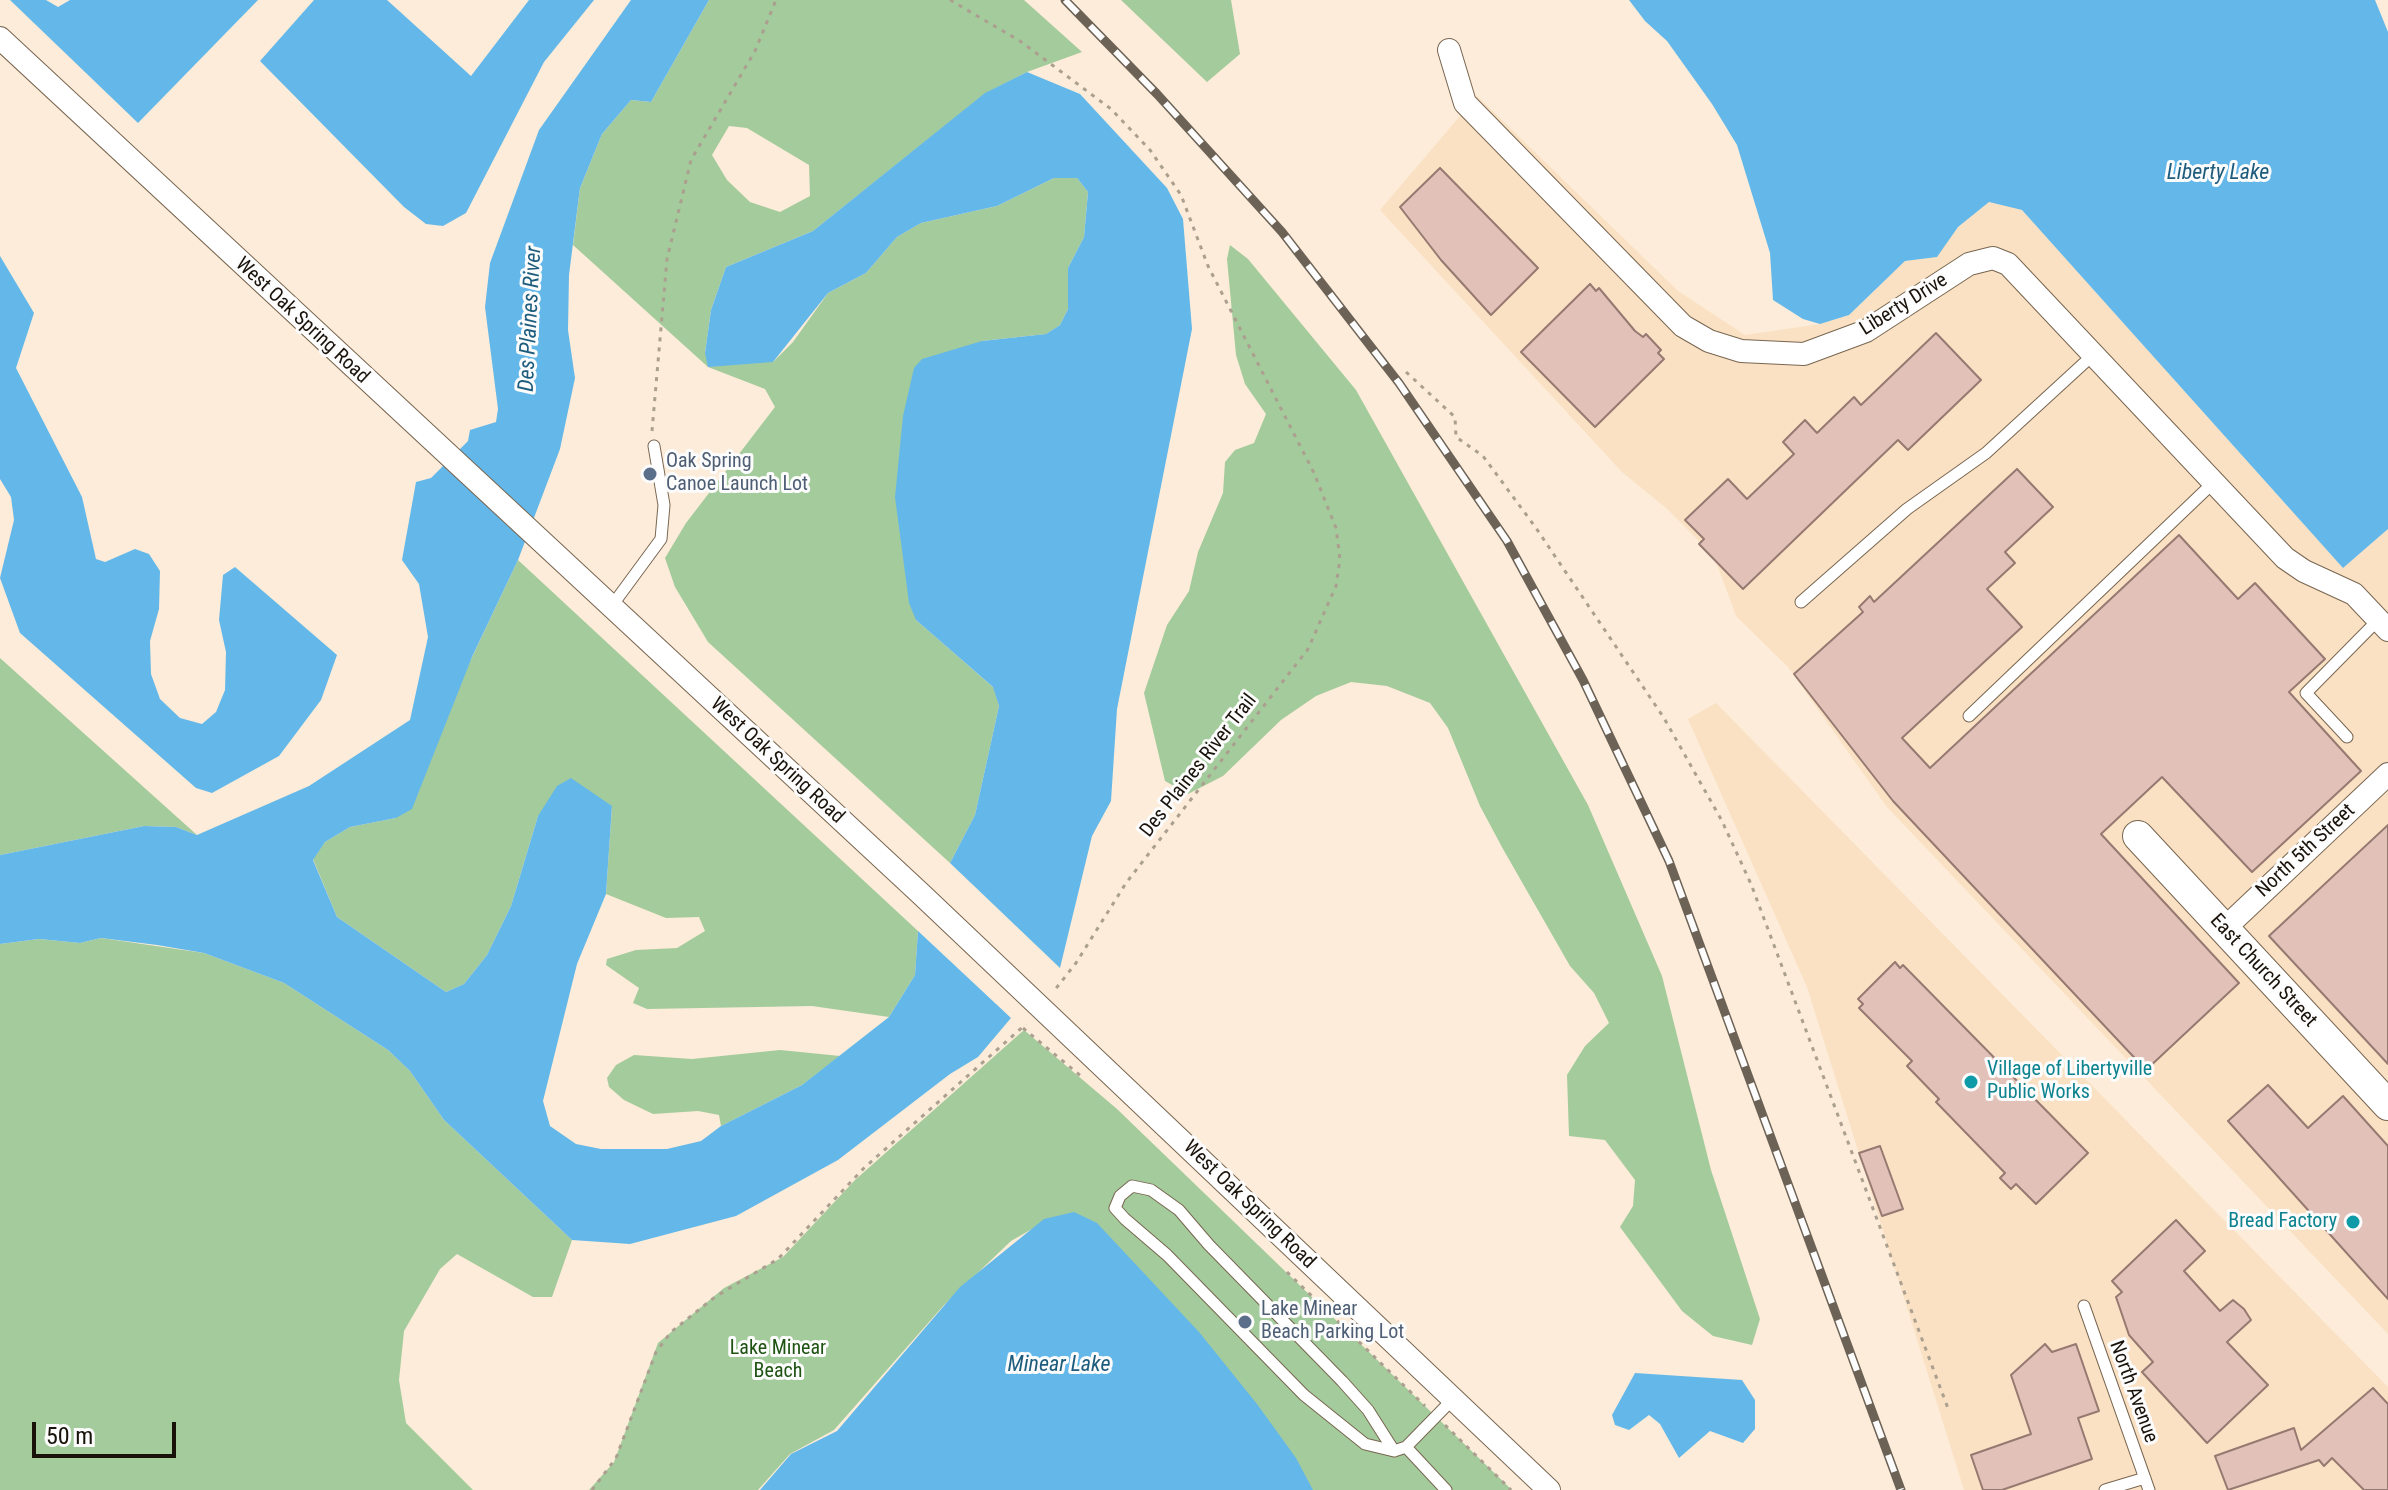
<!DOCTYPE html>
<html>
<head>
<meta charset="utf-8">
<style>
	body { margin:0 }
	#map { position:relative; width:2388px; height:1490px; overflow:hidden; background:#fcecd9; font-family:"Roboto Condensed",sans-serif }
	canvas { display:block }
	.scale { position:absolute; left:32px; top:1422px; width:144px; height:36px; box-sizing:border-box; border:4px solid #19120a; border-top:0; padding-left:10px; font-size:24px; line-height:28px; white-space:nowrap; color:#19120a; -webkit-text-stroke:6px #fcfcfc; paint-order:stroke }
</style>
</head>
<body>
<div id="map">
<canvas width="2388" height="1490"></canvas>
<div class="scale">50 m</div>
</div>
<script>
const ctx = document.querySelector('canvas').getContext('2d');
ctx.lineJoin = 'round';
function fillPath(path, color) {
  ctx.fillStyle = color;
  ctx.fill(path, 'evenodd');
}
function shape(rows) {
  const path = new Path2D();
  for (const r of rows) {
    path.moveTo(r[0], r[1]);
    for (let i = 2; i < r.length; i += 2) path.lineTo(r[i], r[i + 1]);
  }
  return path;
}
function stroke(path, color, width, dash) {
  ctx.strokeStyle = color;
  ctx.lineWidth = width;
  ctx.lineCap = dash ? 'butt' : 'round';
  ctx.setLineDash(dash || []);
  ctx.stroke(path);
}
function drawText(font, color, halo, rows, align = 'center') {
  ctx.font = font + ' "Roboto Condensed",sans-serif';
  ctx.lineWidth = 6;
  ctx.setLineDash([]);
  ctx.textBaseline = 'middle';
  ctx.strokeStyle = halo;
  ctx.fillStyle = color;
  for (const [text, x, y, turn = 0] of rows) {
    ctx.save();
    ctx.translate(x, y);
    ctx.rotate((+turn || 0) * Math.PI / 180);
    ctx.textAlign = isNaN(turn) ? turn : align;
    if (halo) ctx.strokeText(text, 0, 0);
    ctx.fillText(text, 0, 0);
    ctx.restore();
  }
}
const built = shape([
	[1477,96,1678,291,1745,335,1820,324,1849,315,1905,261,1937,256,1958,227,1989,202,2022,210,2343,568,2388,529,2388,1334,1887,807,1788,667,1736,616,1714,556,1666,508,1622,472,1380,210],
	[1716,703,2388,1387,2388,1490,1964,1490,1807,987,1688,719]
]);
const green = shape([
	[709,0,1024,0,1082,52,1027,72,986,93,813,231,726,267,711,310,705,353,773,362,793,342,828,293,866,273,897,237,921,223,997,206,1054,178,1077,178,1088,192,1084,237,1068,268,1068,309,1060,325,1046,334,982,341,916,620,994,688,999,706,975,815,950,863,708,642,675,587,665,558,686,523,775,407,765,389,708,367,573,245,580,188,602,134,631,100,651,102],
	[729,126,747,128,809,165,810,196,780,212,750,202,727,180,712,155],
	[1121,0,1231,0,1240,54,1207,82],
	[1230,245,1248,259,1356,390,1588,805,1662,976,1711,1170,1760,1319,1752,1345,1713,1336,1682,1311,1620,1227,1633,1206,1635,1180,1605,1140,1569,1136,1567,1075,1585,1046,1609,1023,1594,993,1570,966,1503,849,1480,806,1448,728,1430,703,1387,686,1351,682,1316,696,1281,720,1223,776,1188,794,1165,781,1144,693,1167,625,1189,591,1198,552,1223,493,1225,462,1235,450,1254,443,1266,414,1245,384,1236,355,1227,259],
	[518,560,918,931,915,975,889,1017,812,1006,647,1009,633,1003,639,988,606,965,607,959,636,950,677,948,705,931,699,917,666,918,606,894,612,806,538,816,511,906,487,955,464,984,446,992,337,917,313,859,325,842,350,827,396,818],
	[0,658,197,835,176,827,144,826,0,855],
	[101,938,204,953,284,983,388,1050,410,1071,444,1120,572,1240,552,1297,533,1297,457,1254,440,1269,404,1331,399,1380,406,1423,473,1490,0,1490,0,944,39,939,80,943],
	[1024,1030,1117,1109,1512,1490,1311,1490,1046,1221,1011,1241,944,1305,834,1430,790,1454,758,1490,589,1490,614,1462,658,1343,724,1288,783,1257,855,1180],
	[780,1050,840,1056,802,1085,721,1126,719,1115,698,1111,653,1114,624,1100,609,1087,607,1078,616,1065,634,1055,692,1059]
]);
const water = shape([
	[10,0,46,0,58,7,70,0,258,0,138,123],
	[314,0,387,0,471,76,529,0,594,0,544,62,466,213,443,226,426,224,404,207,260,61],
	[631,0,709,0,651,102,631,100,602,134,580,188,569,275,568,330,575,378,560,449,518,560,472,657,412,809,396,818,350,827,325,842,313,860,337,917,446,992,464,984,487,955,511,906,538,816,557,786,571,778,612,806,606,894,577,964,543,1101,550,1126,576,1144,601,1149,667,1149,701,1141,721,1126,802,1085,889,1017,915,975,918,931,1011,1018,978,1057,950,1074,838,1160,736,1216,630,1244,572,1240,444,1120,410,1071,388,1050,284,983,204,953,157,945,101,938,80,943,39,939,0,944,0,855,144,826,176,827,197,835,309,786,410,720,428,637,419,584,402,560,416,482,431,478,468,441,470,430,496,422,498,409,485,307,490,263,539,130],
	[1629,0,2375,0,2388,32,2388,529,2343,568,2022,210,1989,202,1958,227,1937,257,1905,261,1849,315,1820,324,1803,319,1773,300,1770,253,1737,145,1712,104,1667,41,1645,21],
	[1027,72,1080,94,1167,188,1183,219,1192,329,1117,709,1111,801,1092,836,1060,968,950,863,975,815,999,706,993,687,916,620,909,603,895,497,903,416,914,368,922,359,982,341,1046,334,1060,325,1068,309,1068,268,1084,237,1088,192,1077,178,1054,178,997,206,921,223,897,237,866,273,828,293,773,362,708,367,705,353,711,310,726,267,813,231,985,93],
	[0,256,34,313,16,368,82,497,96,559,105,562,135,549,149,554,160,571,159,609,150,641,151,674,160,699,180,718,202,724,216,712,225,690,226,652,219,620,223,575,235,567,337,655,321,700,279,756,212,793,196,788,20,633,0,578,14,520,11,497,0,479],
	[1074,1212,1097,1223,1199,1332,1257,1404,1296,1458,1313,1490,760,1490,791,1454,837,1431,960,1287,1044,1219],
	[1635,1373,1742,1380,1755,1400,1755,1429,1743,1443,1710,1431,1679,1458,1660,1424,1649,1415,1629,1430,1615,1425,1612,1415]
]);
const building = shape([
	[1440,168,1538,268,1491,315,1441,260,1400,207,1440,168],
	[1590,284,1596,291,1599,288,1635,331,1643,337,1646,334,1661,350,1658,353,1664,359,1595,427,1521,352,1590,284],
	[1936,333,1981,380,1908,450,1898,440,1743,589,1699,544,1704,539,1685,520,1728,479,1747,499,1794,454,1783,442,1805,420,1817,433,1854,397,1861,405,1936,333],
	[2017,469,2053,507,2005,552,2015,563,1987,589,2022,627,1902,738,1930,768,2179,535,2238,599,2255,583,2325,659,2289,692,2361,771,2252,872,2162,777,2101,834,2239,983,2146,1070,1893,801,1794,674,1863,612,1859,607,1870,596,1874,602,2017,469],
	[2388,825,2388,1064,2269,936,2388,825],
	[1895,962,1900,968,1903,965,2088,1153,2036,1204,2016,1184,2011,1189,2000,1178,2005,1173,1936,1102,1939,1099,1907,1066,1912,1061,1859,1008,1863,1004,1858,999,1895,962],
	[2268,1085,2308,1128,2343,1096,2388,1146,2388,1299,2228,1121,2268,1085],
	[1880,1146,1903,1209,1882,1216,1859,1153,1880,1146],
	[2176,1220,2205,1251,2184,1271,2220,1311,2233,1300,2244,1309,2251,1320,2227,1342,2268,1385,2207,1443,2142,1372,2153,1362,2129,1335,2116,1297,2122,1292,2112,1281,2176,1220],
	[2045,1344,2052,1352,2076,1344,2099,1411,2078,1418,2092,1459,2002,1490,1983,1490,1971,1455,2031,1434,2011,1375,2045,1344],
	[2373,1388,2388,1404,2388,1490,2364,1490,2332,1458,2324,1466,2319,1460,2228,1490,2215,1456,2294,1428,2301,1450,2373,1388]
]);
const path = shape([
	[950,0,1020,41,1111,109,1150,150,1181,195,1208,266,1314,473,1336,528,1340,559,1336,586,1308,649,1126,883,1076,963,1054,991],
	[1406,372,1455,417,1456,437,1483,456,1536,528,1664,718,1722,821,1751,884,1949,1411],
	[652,431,667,259,691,160,755,51,776,0],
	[1023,1028,1082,1077],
	[1287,1272,1425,1406],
	[1445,1425,1511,1490],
	[592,1490,616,1458,656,1352,671,1332,715,1297,778,1259,864,1168,1026,1024]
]);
const lane = shape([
	[1801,602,1907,509,1986,453,2094,354],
	[611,607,661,539,664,505,654,446],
	[1969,716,2214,482],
	[2347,737,2306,693,2378,620],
	[2084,1306,2149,1490],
	[1406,1447,1446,1490],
	[1394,1451,1368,1410,1342,1381,1209,1245,1179,1210,1151,1190,1132,1186,1120,1196,1115,1208,1125,1219,1167,1255,1304,1395,1365,1444,1394,1451,1406,1447,1453,1399],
	[2105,1490,2145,1478]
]);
const street = shape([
	[0,38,921,894,1549,1490],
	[1449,50,1465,103,1683,326,1709,341,1741,351,1804,354,1866,331,1969,264,1993,258,2008,264,2285,558,2304,571,2354,594,2388,630],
	[2224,929,2388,774]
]);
const secondary = shape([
	[2138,836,2388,1105]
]);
const rail = shape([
	[1065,0,1157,94,1282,232,1399,383,1507,541,1583,680,1669,861,1901,1490]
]);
const markers = [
	[650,474,8,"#5c6f8a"],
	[1971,1082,8,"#0f9aa8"],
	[2353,1222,8,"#0f9aa8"],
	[1245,1322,8,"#5c6f8a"]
];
const streetNames = [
	["Liberty Drive",1904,305,-32],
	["West Oak Spring Road",302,321,43],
	["West Oak Spring Road",777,761,43],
	["Des Plaines River Trail",1199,766,-52],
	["North 5th Street",2306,851,-43],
	["East Church Street",2263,971,47],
	["West Oak Spring Road",1249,1205,44],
	["North Avenue",2133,1392,70]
];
const serviceNames = [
	["Oak Spring",666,462],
	["Canoe Launch Lot",666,485],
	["Lake Minear",1261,1310],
	["Beach Parking Lot",1261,1333]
];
const cultureNames = [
	["Village of Libertyville",1987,1070],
	["Public Works",1987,1093],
	["Bread Factory",2337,1222,"right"]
];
const parkNames = [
	["Lake Minear",778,1349],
	["Beach",778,1372]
];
const waterNames = [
	["Liberty Lake",2218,173],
	["Des Plaines River",531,319,-87],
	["Minear Lake",1059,1365]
];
fillPath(built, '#fae1c3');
fillPath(green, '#a4cb9c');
fillPath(water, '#64b8e9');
fillPath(building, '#e1c1b8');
stroke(building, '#967971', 2);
stroke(lane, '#786651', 13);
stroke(street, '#786651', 24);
stroke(secondary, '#786651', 32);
stroke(path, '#ab9f8f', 3, [4, 6]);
stroke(lane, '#fff', 11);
stroke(street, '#fff', 22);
stroke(secondary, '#fff', 30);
stroke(rail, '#6c6256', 9);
stroke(rail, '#fcfcfc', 6, [18]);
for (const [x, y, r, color] of markers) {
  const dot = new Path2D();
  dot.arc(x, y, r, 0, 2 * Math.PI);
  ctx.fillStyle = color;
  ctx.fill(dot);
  stroke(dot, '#fcfcfc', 3);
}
drawText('20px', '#19120a', '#fcfcfc', streetNames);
drawText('20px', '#4e5e75', '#fcfcfc', serviceNames, 'left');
drawText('20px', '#0d838f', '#fcfcfc', cultureNames, 'left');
drawText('20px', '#1e5312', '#fcfcfc', parkNames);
drawText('italic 22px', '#1d5c7d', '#fcfcfc', waterNames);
</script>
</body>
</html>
